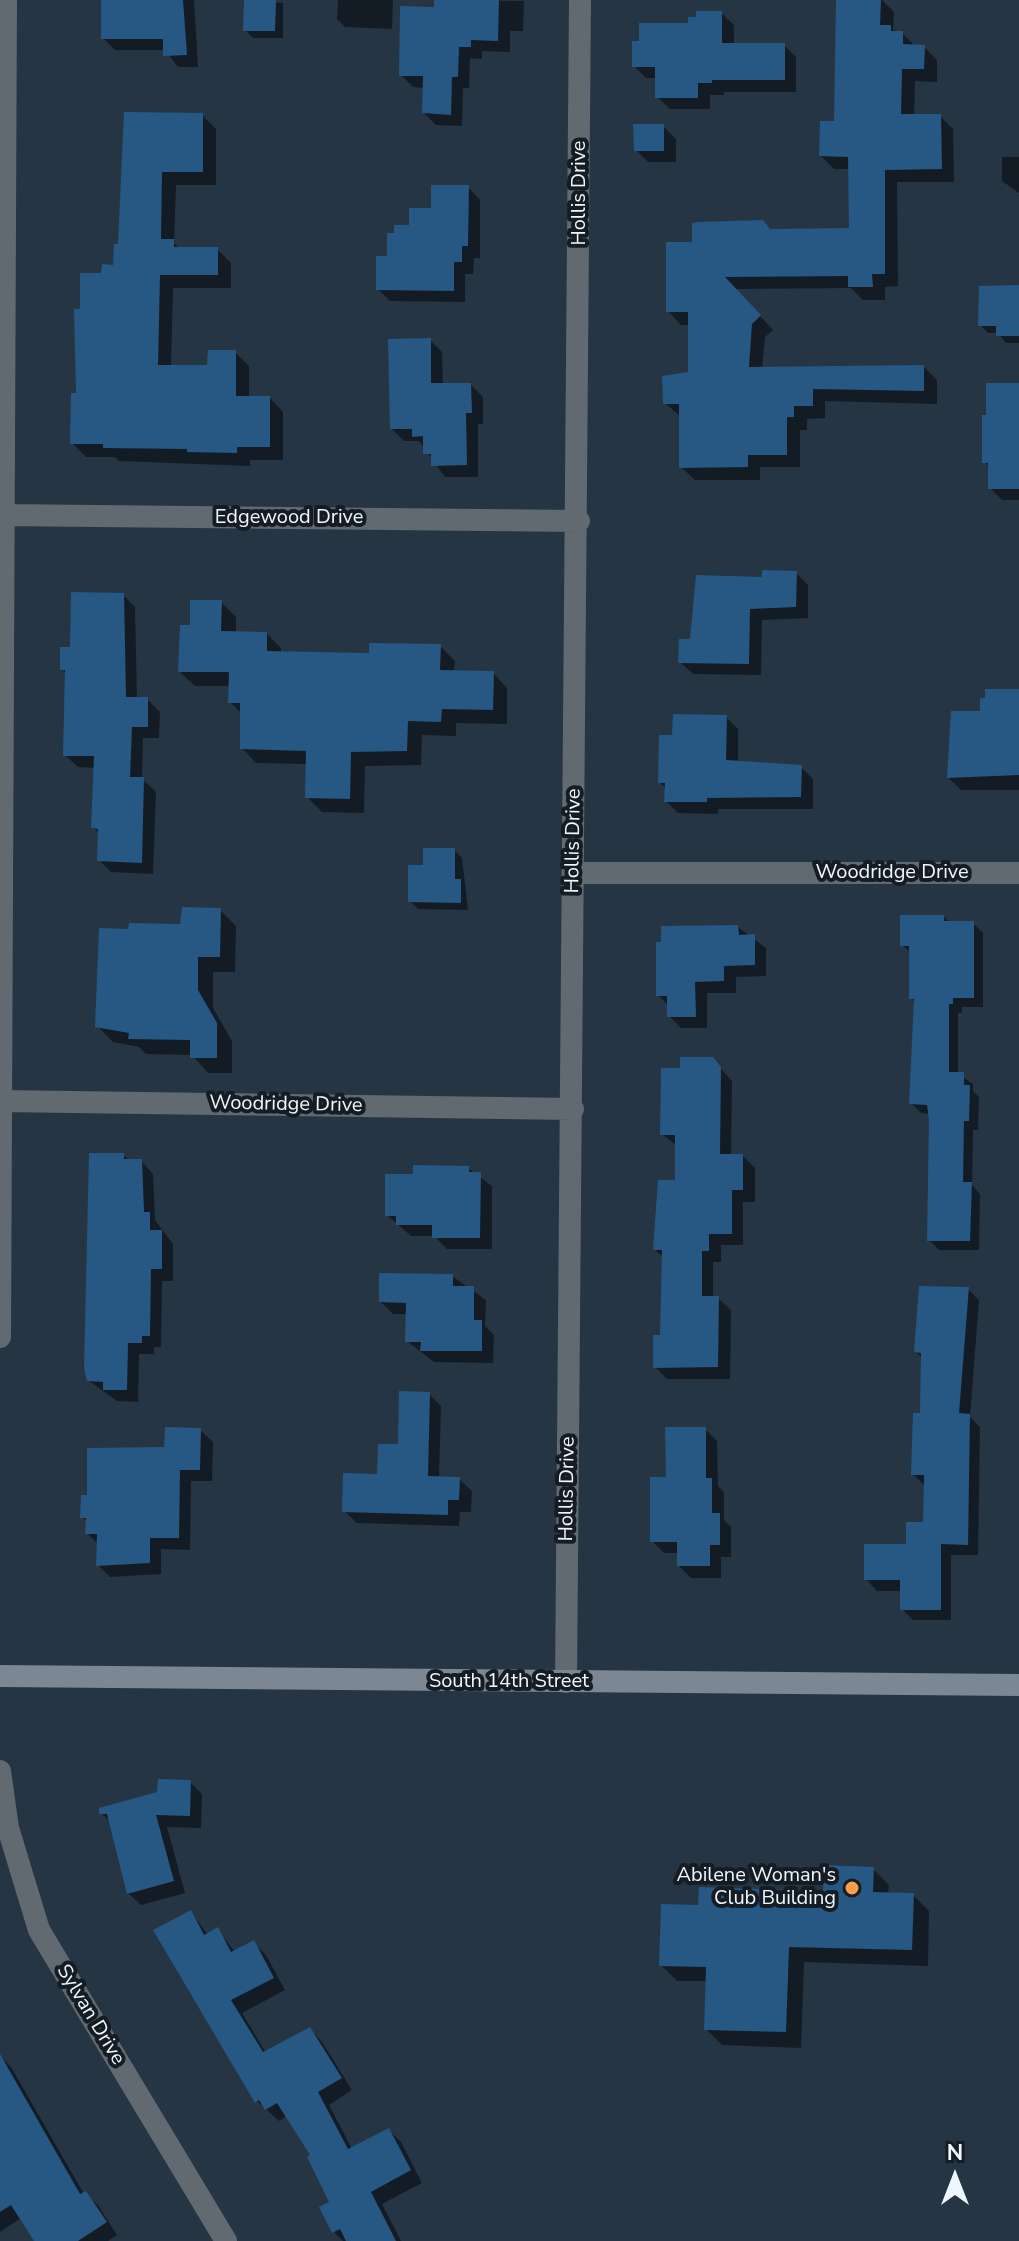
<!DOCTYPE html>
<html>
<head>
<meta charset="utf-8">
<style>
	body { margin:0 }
	#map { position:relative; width:1019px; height:2241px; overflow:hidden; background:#253544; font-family:"Nunito Sans",sans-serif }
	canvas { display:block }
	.north { position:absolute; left:915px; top:2137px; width:80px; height:80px; -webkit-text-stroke:6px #151c23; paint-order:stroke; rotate:0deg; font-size:22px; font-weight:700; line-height:32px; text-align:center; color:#eef6fe }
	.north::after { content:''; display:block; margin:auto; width:28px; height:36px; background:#eef6fe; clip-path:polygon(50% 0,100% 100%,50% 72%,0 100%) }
</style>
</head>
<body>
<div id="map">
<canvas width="1019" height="2241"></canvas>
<div class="north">N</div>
</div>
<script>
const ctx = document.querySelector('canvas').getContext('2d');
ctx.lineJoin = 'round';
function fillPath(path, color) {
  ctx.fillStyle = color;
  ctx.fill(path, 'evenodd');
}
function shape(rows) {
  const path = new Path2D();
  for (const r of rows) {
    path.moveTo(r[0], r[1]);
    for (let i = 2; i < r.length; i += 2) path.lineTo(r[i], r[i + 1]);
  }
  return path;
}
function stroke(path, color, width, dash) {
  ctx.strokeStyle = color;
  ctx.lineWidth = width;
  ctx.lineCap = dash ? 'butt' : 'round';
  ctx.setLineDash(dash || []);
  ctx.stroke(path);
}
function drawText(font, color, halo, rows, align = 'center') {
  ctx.font = font + ' "Nunito Sans",sans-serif';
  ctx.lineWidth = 8;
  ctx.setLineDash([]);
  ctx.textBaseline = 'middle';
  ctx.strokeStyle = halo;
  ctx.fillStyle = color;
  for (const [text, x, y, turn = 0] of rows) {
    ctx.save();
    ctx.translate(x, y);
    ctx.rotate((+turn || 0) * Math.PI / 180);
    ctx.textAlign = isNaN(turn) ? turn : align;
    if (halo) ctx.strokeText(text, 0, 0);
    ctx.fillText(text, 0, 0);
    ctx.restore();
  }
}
const shadow = shape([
	[103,0,194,0,198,67,178,67,165,50,115,50,103,38],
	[246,0,283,3,283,38,253,38,245,30],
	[338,0,393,0,392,29,345,27,337,19],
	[436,0,524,1,523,31,510,31,510,52,482,51,482,59,470,58,469,88,463,88,462,126,436,125,424,113,424,88,413,87,401,75,436,9],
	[838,0,882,0,894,12,893,30,902,33,916,47,924,47,937,60,937,82,915,81,914,116,940,116,953,129,954,182,897,182,898,286,885,287,885,300,863,300,851,288,735,289,773,330,765,337,762,369,924,367,937,380,937,404,825,401,825,418,807,419,807,430,800,430,800,467,760,467,760,480,695,480,681,467,681,417,665,403,690,374,690,325,681,325,668,311,694,244,771,231,851,230,850,169,834,169,821,156,836,123],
	[721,13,734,25,734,45,784,45,796,57,796,92,724,92,724,95,710,95,710,109,670,109,657,97,657,78,646,78,634,66,690,25],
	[126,114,202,115,216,129,216,185,176,185,174,243,180,249,217,249,231,263,231,288,173,288,171,367,209,367,235,352,249,366,249,398,270,398,283,412,283,460,250,460,250,466,119,461,115,457,86,457,72,443,82,311,103,275,115,267,120,246],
	[663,126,676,139,676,162,648,162,636,150],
	[1002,157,1019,157,1019,193,1002,181],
	[468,187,480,200,480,258,474,258,473,274,465,274,465,302,390,301,378,289,389,258,411,227],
	[1019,287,1019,343,1006,343,998,333,988,333,980,325],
	[430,340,442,352,443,385,471,385,483,397,483,424,478,424,478,477,445,477,419,441,404,441,392,429],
	[1019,385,1019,500,1002,500,990,488,990,467,984,462],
	[796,573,808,585,808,618,762,620,761,675,693,674,680,662,692,641,764,579],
	[123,595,135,607,137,699,147,699,160,712,159,738,143,738,142,779,156,792,153,874,111,872,99,860,100,834,93,827,96,768,78,767,65,755,67,675,62,669,72,649],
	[221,602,236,617,236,633,267,634,281,648,281,653,371,655,440,646,455,661,454,672,493,673,507,688,507,724,456,723,456,736,422,735,421,765,365,766,364,813,322,812,307,797,308,764,256,763,242,748,242,714,230,702,230,686,195,686,180,672,192,627],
	[1019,691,1019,790,961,790,949,778,982,713],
	[726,717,738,729,738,763,801,767,813,779,813,809,718,809,718,814,678,813,666,801,667,789,660,783,674,737],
	[454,850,462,858,468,910,418,909,410,901,425,867],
	[220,910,236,926,235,972,213,972,213,1008,232,1041,232,1073,208,1073,192,1055,146,1054,139,1047,113,1042,97,1026,130,931,182,926],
	[944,917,950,923,973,923,983,933,983,1007,962,1007,962,1013,958,1013,958,1074,973,1084,973,1091,979,1097,978,1130,973,1130,972,1185,980,1194,979,1250,939,1250,929,1240,929,1114,921,1113,912,1104,916,1003,911,998,911,953,902,945],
	[738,927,766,948,766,976,736,977,736,993,707,993,707,1028,681,1028,669,1016,669,1006,658,995],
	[712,1059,732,1081,731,1156,743,1156,755,1168,755,1202,743,1202,743,1245,721,1245,721,1262,713,1262,713,1298,718,1298,731,1310,730,1379,667,1379,655,1367,662,1337,664,1258,655,1250,677,1182,677,1146,662,1134,682,1070],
	[123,1155,130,1161,141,1161,153,1174,155,1220,173,1244,173,1281,162,1281,161,1347,154,1347,154,1354,139,1354,138,1402,117,1401,89,1381],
	[468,1168,492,1186,492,1249,447,1249,434,1236,411,1236,387,1215],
	[452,1276,486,1300,485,1326,494,1335,493,1363,434,1362,407,1341,408,1314,393,1314,381,1302],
	[968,1289,979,1300,970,1417,980,1427,978,1555,951,1555,951,1620,913,1620,902,1609,902,1591,877,1591,866,1579,908,1546,924,1524,924,1485,913,1474,922,1415,923,1359,916,1352],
	[429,1394,441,1406,439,1478,459,1479,472,1491,471,1512,460,1512,459,1526,357,1523,344,1511,379,1476],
	[705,1429,717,1441,718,1486,724,1492,724,1520,731,1527,731,1557,721,1557,721,1578,691,1578,679,1566,679,1553,664,1553,652,1541,668,1479],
	[200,1430,213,1442,212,1481,191,1481,190,1550,161,1549,161,1574,110,1577,98,1565,99,1545,87,1533,88,1522,82,1517,89,1497],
	[190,1782,202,1794,201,1828,167,1827,185,1893,141,1905,128,1893,111,1822,101,1813],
	[873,1869,889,1885,888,1894,913,1895,929,1911,928,1966,804,1962,801,2048,722,2045,706,2029,707,1981,677,1981,661,1965,700,1907,825,1893],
	[191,1912,208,1935,218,1930,235,1952,254,1943,266,1955,285,1990,242,2013,266,2053,310,2029,322,2042,352,2090,329,2105,352,2149,389,2130,401,2142,422,2183,382,2204,401,2241,343,2241,334,2232,332,2203,313,2156,287,2116,279,2121,257,2101],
	[0,2056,11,2067,84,2194,98,2205,117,2235,108,2241,36,2241,21,2218,0,2232]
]);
const building = shape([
	[101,0,183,0,187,55,163,56,163,39,101,39],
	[244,0,276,0,275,31,243,31],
	[434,0,499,0,498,41,471,40,471,47,459,47,458,77,452,77,451,115,422,113,423,76,399,76,400,6,434,7],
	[836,0,881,0,880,25,891,25,891,31,903,31,903,44,925,45,924,69,902,69,901,114,941,114,942,169,885,170,885,274,872,274,873,287,848,287,848,276,725,277,761,315,752,324,749,367,924,365,924,391,813,389,813,406,794,406,794,417,787,417,787,455,748,455,748,467,679,468,679,404,663,404,662,376,688,372,688,312,666,312,666,242,692,242,692,223,698,222,763,220,770,229,849,228,848,157,819,156,820,121,834,121],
	[696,11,722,11,722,43,785,43,785,80,712,80,712,83,698,83,698,98,655,98,655,67,632,67,632,41,639,41,639,23,688,23,688,17,696,17],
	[124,112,203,113,203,172,162,172,161,239,174,239,174,247,218,247,218,275,160,275,158,365,207,365,208,350,236,350,236,396,270,396,270,447,237,447,237,453,187,452,187,449,103,448,103,444,70,444,71,393,76,393,74,309,80,309,80,273,101,273,102,264,113,265,114,244,118,244],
	[633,124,664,124,664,151,634,151],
	[431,185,469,185,468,246,462,246,462,262,454,262,454,291,376,290,376,256,387,256,387,233,394,233,394,225,409,225,409,208,431,208],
	[1019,285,1019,336,996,336,996,326,978,326,979,286],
	[431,338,431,383,471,383,472,413,466,413,467,465,431,466,431,454,423,454,423,436,412,437,412,429,390,429,388,339],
	[986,383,1019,383,1019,489,988,489,988,463,982,463,982,415,986,415],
	[762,570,797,571,796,607,750,609,749,664,678,663,679,639,690,639,696,575,762,577],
	[71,592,124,593,126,697,148,697,148,727,132,727,130,777,144,777,142,863,97,861,98,829,91,828,94,756,63,756,65,670,60,670,60,647,70,647],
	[190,600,222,600,221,631,267,632,267,651,369,653,369,643,441,644,440,670,494,671,493,710,442,709,441,722,408,721,407,751,351,752,350,799,305,798,306,751,240,749,240,703,228,703,229,672,178,672,180,625,190,625],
	[985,689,1019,689,1019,775,947,778,951,711,980,711,980,698,985,698],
	[673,714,727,715,726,760,802,765,801,797,707,798,707,802,664,802,665,783,658,783,659,735,672,735],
	[423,848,455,848,455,879,461,879,461,903,408,902,408,865,423,865],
	[182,907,221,908,220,957,198,957,198,990,217,1023,217,1058,190,1058,190,1040,128,1039,129,1033,95,1027,99,928,128,929,129,923,180,924],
	[900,915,944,915,944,921,974,921,974,998,953,998,953,1004,949,1004,949,1072,964,1072,964,1085,970,1085,969,1121,964,1121,963,1182,972,1182,970,1241,927,1241,929,1120,927,1105,909,1104,914,999,909,999,909,946,900,946],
	[738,925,739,935,755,934,755,965,724,966,724,981,695,982,696,1017,667,1017,667,996,656,996,656,942,661,942,661,926],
	[680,1057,713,1057,721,1067,720,1154,743,1154,743,1190,732,1190,732,1234,709,1234,709,1251,702,1251,702,1296,719,1296,718,1367,653,1368,653,1335,660,1335,662,1250,653,1250,658,1180,675,1180,675,1135,660,1135,661,1068,680,1068],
	[89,1153,124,1153,124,1159,142,1159,144,1212,150,1212,150,1230,162,1230,162,1269,151,1269,150,1336,142,1336,142,1343,128,1343,127,1390,103,1390,103,1382,87,1381,84,1368],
	[413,1165,469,1166,469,1172,481,1172,480,1238,432,1238,432,1225,396,1225,396,1216,385,1216,385,1174,413,1174],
	[379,1273,453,1274,453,1286,474,1286,474,1320,482,1320,482,1351,420,1351,421,1342,405,1342,406,1303,379,1302],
	[919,1286,969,1287,959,1413,970,1414,968,1545,941,1544,941,1610,900,1610,900,1580,864,1580,864,1544,906,1544,906,1522,923,1522,924,1475,911,1475,913,1413,920,1413,921,1353,914,1352],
	[399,1391,430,1392,428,1476,460,1477,459,1500,448,1500,448,1515,342,1512,343,1473,377,1474,378,1444,398,1444],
	[165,1427,201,1428,200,1470,180,1470,179,1538,150,1538,150,1563,96,1566,97,1534,85,1534,86,1518,80,1518,81,1495,87,1495,87,1448,164,1447],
	[665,1427,706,1427,706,1478,712,1478,712,1513,720,1513,720,1545,710,1545,710,1566,677,1566,677,1542,650,1542,650,1477,666,1477],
	[158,1779,191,1780,190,1816,156,1815,174,1881,127,1894,107,1814,99,1814,99,1808,157,1792],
	[824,1865,874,1867,873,1892,914,1893,912,1950,789,1947,786,2032,704,2030,706,1967,659,1966,661,1904,698,1905,699,1887,823,1891],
	[191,1910,204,1935,218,1927,231,1952,254,1940,274,1978,231,2000,263,2052,310,2027,342,2078,318,2092,348,2149,389,2128,411,2170,371,2192,396,2241,346,2241,340,2229,332,2233,319,2207,329,2202,307,2157,310,2155,277,2103,265,2110,259,2100,255,2103,153,1930],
	[0,2054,80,2194,86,2191,107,2222,78,2241,34,2241,11,2205,0,2212]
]);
const minor = shape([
	[0,515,579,521],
	[573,873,1019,873],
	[0,1101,573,1109],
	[0,1337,6,0],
	[566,1682,580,0],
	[0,1771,8,1828,39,1930,226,2241]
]);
const secondary = shape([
	[0,1676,1019,1685]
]);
const markers = [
	[852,1888,8,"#f8a04b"]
];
const streetNames = [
	["Hollis Drive",580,193,-90],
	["Edgewood Drive",289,518],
	["Hollis Drive",574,841,-89],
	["Woodridge Drive",892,873],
	["Woodridge Drive",286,1105,1],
	["Hollis Drive",568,1489,-89],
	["South 14th Street",509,1682],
	["Sylvan Drive",90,2015,59]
];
const poiNames = [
	["Abilene Woman's",836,1876],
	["Club Building",836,1899]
];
fillPath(shadow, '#0007');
fillPath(building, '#265883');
stroke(minor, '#616971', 22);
stroke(secondary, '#7b8793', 22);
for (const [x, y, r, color] of markers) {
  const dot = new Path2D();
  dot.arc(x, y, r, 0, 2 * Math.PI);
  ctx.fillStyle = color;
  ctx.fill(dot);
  stroke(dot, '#151c23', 3);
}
drawText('20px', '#eef6fe', '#151c23', streetNames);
drawText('20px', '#eef6fe', '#151c23', poiNames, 'right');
</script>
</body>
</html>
